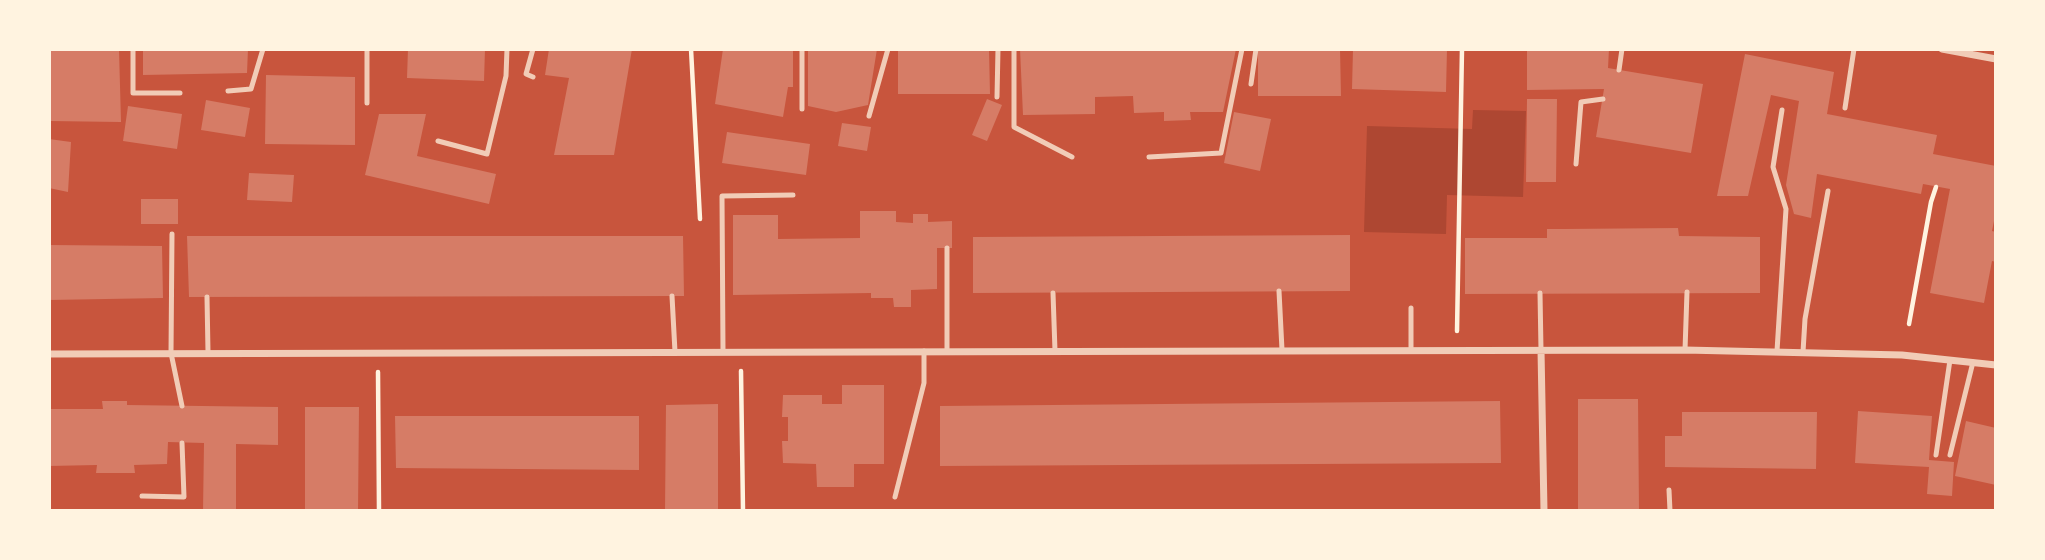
<!DOCTYPE html>
<html>
<head>
<meta charset="utf-8">
<style>
	body { margin:0 }
	#map { position:relative; width:2045px; height:560px; overflow:hidden; background:#c8553d; font-family:"Noto Serif",serif }
	canvas { display:block }
	.frame { position:absolute; inset:0; border:51px solid #fff3e0; pointer-events:none }
</style>
</head>
<body>
<div id="map">
<canvas width="2045" height="560"></canvas>
<div class="frame"></div>
</div>
<script>
const ctx = document.querySelector('canvas').getContext('2d');
ctx.lineJoin = 'round';
function fillPath(path, color) {
  ctx.fillStyle = color;
  ctx.fill(path, 'evenodd');
}
function shape(rows) {
  const path = new Path2D();
  for (const r of rows) {
    path.moveTo(r[0], r[1]);
    for (let i = 2; i < r.length; i += 2) path.lineTo(r[i], r[i + 1]);
  }
  return path;
}
function stroke(path, color, width, dash) {
  ctx.strokeStyle = color;
  ctx.lineWidth = width;
  ctx.lineCap = dash ? 'butt' : 'round';
  ctx.setLineDash(dash || []);
  ctx.stroke(path);
}
const green = shape([
	[1473,110,1526,111,1523,197,1447,195,1446,234,1364,232,1367,126,1472,129]
]);
const building = shape([
	[49,49,119,49,121,122,49,121],
	[143,49,248,49,247,73,143,75],
	[408,49,485,49,484,81,407,78],
	[549,49,632,49,614,155,554,155,569,78,545,75],
	[723,49,793,49,793,87,788,87,783,117,715,104],
	[808,49,877,49,868,105,836,112,808,106],
	[898,49,989,49,990,94,898,94],
	[1020,49,1236,49,1223,112,1190,112,1191,120,1164,121,1164,112,1134,113,1133,96,1095,97,1095,114,1023,115],
	[1258,49,1340,49,1341,96,1258,96],
	[1353,49,1447,49,1446,92,1352,89],
	[1527,49,1609,49,1608,68,1703,84,1691,153,1596,137,1604,89,1527,90],
	[1745,54,1834,72,1827,114,1937,135,1933,154,1996,166,1996,211,1992,231,1996,232,1996,262,1992,261,1984,303,1930,293,1950,189,1923,184,1921,194,1817,174,1811,218,1794,214,1786,185,1799,101,1771,95,1748,196,1717,196],
	[266,75,355,77,355,145,265,144],
	[987,99,1002,105,987,141,972,135],
	[1527,99,1557,99,1556,182,1526,182],
	[206,100,250,108,245,137,201,130],
	[128,106,182,114,177,149,123,141],
	[1234,112,1271,119,1260,171,1224,163],
	[379,114,426,114,417,156,496,174,489,204,365,175],
	[842,123,871,127,867,151,838,146],
	[727,132,810,144,806,175,722,163],
	[49,139,71,142,68,192,49,188],
	[249,173,294,175,292,202,247,200],
	[141,199,178,199,178,224,141,224],
	[860,211,896,211,896,222,913,223,913,214,928,214,928,222,952,221,952,248,937,248,937,289,911,290,911,307,894,307,893,298,871,298,871,293,733,295,733,215,778,215,778,239,860,238],
	[1678,228,1679,236,1760,237,1760,293,1465,294,1465,238,1547,238,1547,229,1564,229],
	[1350,235,1350,291,973,293,973,237],
	[187,236,683,236,684,296,189,297],
	[49,245,162,246,163,298,49,300],
	[842,385,884,385,884,464,854,464,854,487,817,487,816,464,783,463,782,441,788,441,788,417,782,417,783,395,822,395,822,404,842,404],
	[1578,399,1638,399,1639,511,1578,511],
	[102,401,127,401,127,405,278,407,278,445,236,444,236,511,203,511,204,443,168,442,167,464,134,465,135,473,96,473,97,465,49,466,49,409,103,409],
	[1500,401,1501,463,940,466,940,406],
	[718,404,718,511,665,511,666,405],
	[305,407,359,407,358,511,305,511],
	[1858,411,1932,416,1929,460,1954,462,1952,496,1927,494,1929,467,1855,463],
	[1682,412,1817,412,1816,469,1665,467,1665,436,1682,436],
	[395,416,639,416,639,470,396,468],
	[1966,421,1996,428,1996,485,1955,476]
]);
const path = shape([
	[691,49,700,219],
	[1909,324,1931,202,1936,187],
	[1457,331,1462,49],
	[741,371,743,511],
	[378,372,379,511]
]);
const service = shape([
	[133,49,133,93,180,93],
	[367,49,367,103],
	[533,49,526,74,533,77],
	[1014,49,1014,127,1072,157],
	[1619,70,1622,49],
	[1251,84,1256,49],
	[228,91,251,89,263,49],
	[997,97,998,49],
	[1845,108,1854,49],
	[802,109,802,49],
	[869,116,888,49],
	[438,141,487,154,506,76,507,49],
	[1149,157,1221,153,1242,49],
	[1576,164,1581,102,1603,99],
	[172,234,171,353,182,406],
	[947,248,947,351],
	[1279,291,1282,350],
	[1053,293,1055,351],
	[1540,293,1541,350],
	[672,296,675,352],
	[207,297,208,352],
	[1411,349,1411,308],
	[1685,350,1687,292],
	[1777,351,1786,209,1773,167,1782,110],
	[723,352,722,196,793,195],
	[1803,352,1805,319,1828,191],
	[1936,455,1950,360],
	[1950,455,1973,362],
	[1669,490,1670,511],
	[142,496,184,497,182,443],
	[895,497,924,383,924,351]
]);
const minor = shape([
	[1942,49,1996,59],
	[1541,350,1544,511],
	[49,354,1685,350,1902,355,1996,365]
]);
fillPath(green, '#ae4732');
fillPath(building, '#d67c66');
stroke(path, '#fff3e0', 4.5);
stroke(service, '#f1ccb7', 5);
stroke(minor, '#f1ccb7', 7);
</script>
</body>
</html>
